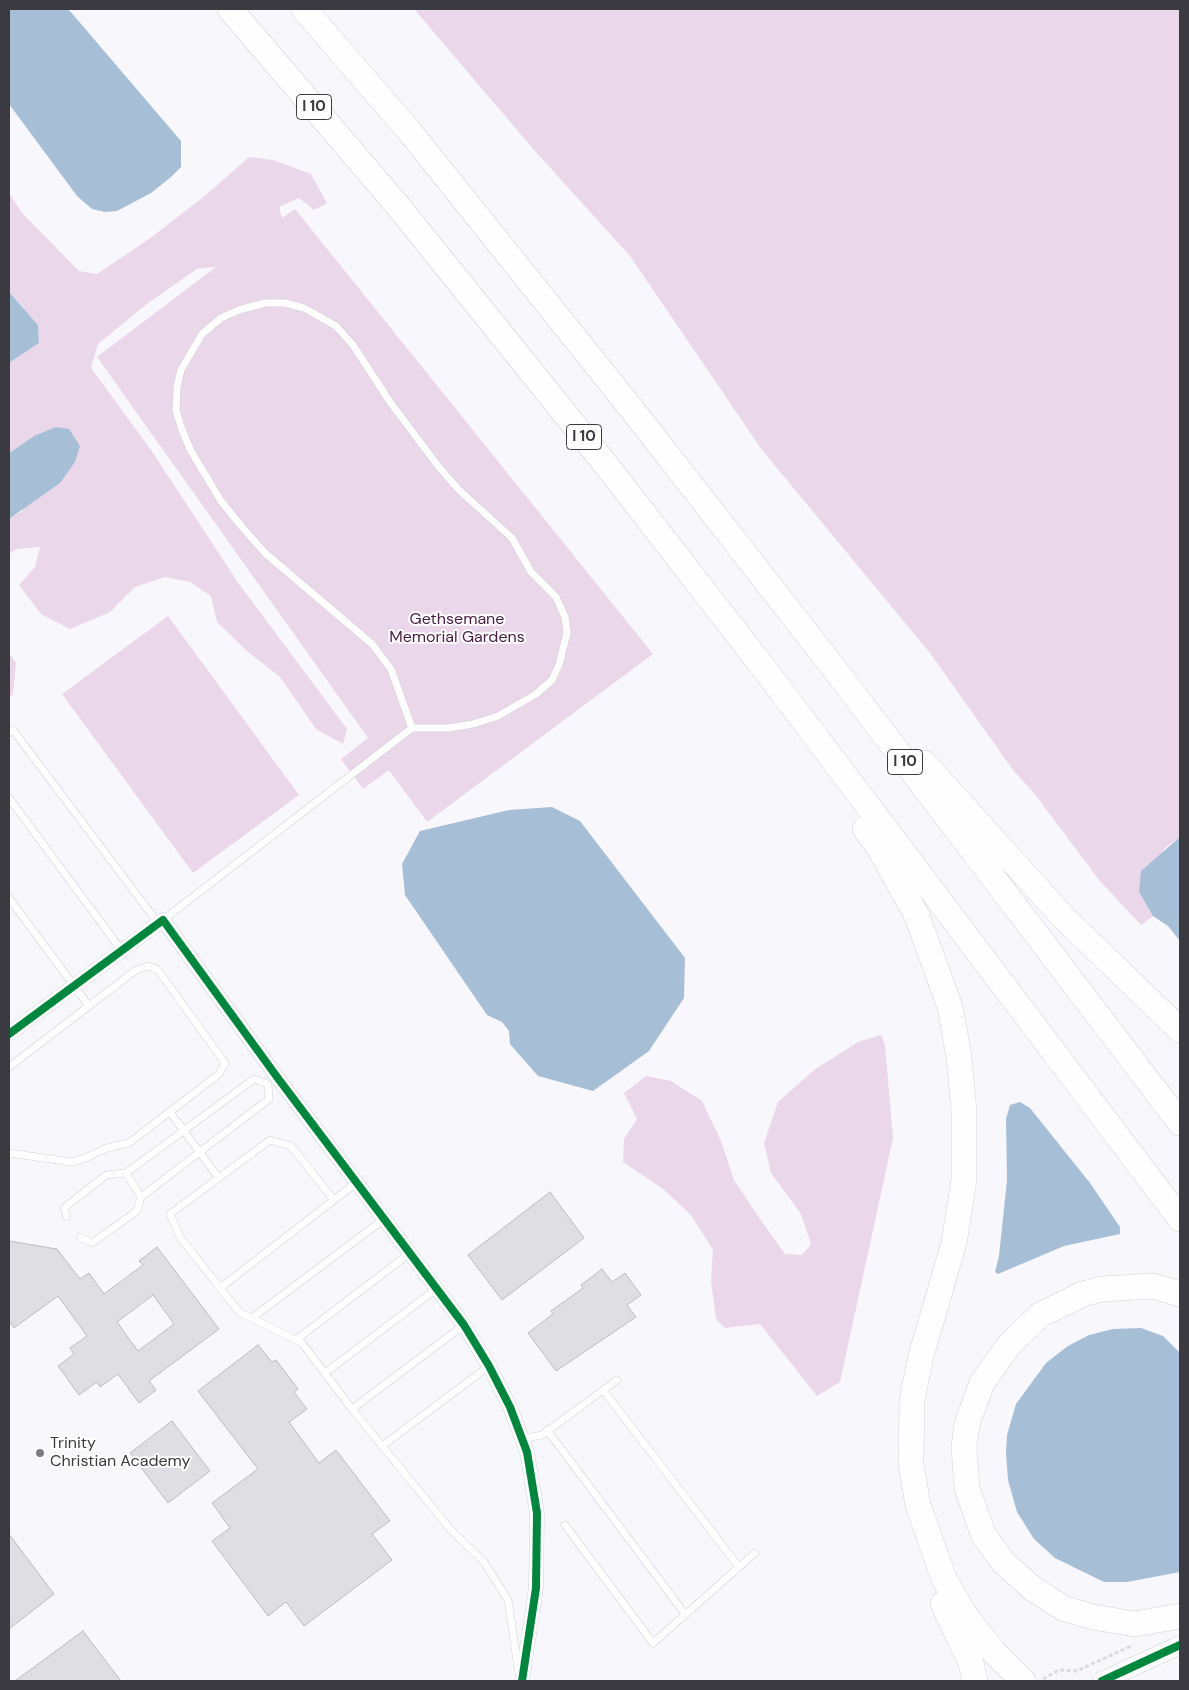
<!DOCTYPE html>
<html>
<head>
<meta charset="utf-8">
<style>
	body { margin:0 }
	#map { position:relative; width:1189px; height:1690px; overflow:hidden; background:#f8f7fc; font-family:"DM Sans",sans-serif }
	canvas { display:block }
	.frame { position:absolute; inset:0; border:10px solid #3b3a40; pointer-events:none }
</style>
</head>
<body>
<div id="map">
<canvas width="1189" height="1690"></canvas>
<div class="frame"></div>
</div>
<script>
const ctx = document.querySelector('canvas').getContext('2d');
ctx.lineJoin = 'round';
function fillPath(path, color) {
  ctx.fillStyle = color;
  ctx.fill(path, 'evenodd');
}
function shape(rows) {
  const path = new Path2D();
  for (const r of rows) {
    path.moveTo(r[0], r[1]);
    for (let i = 2; i < r.length; i += 2) path.lineTo(r[i], r[i + 1]);
  }
  return path;
}
function stroke(path, color, width, dash) {
  ctx.strokeStyle = color;
  ctx.lineWidth = width;
  ctx.lineCap = dash ? 'butt' : 'round';
  ctx.setLineDash(dash || []);
  ctx.stroke(path);
}
function drawText(font, color, halo, rows, align = 'center') {
  ctx.font = font + ' "DM Sans",sans-serif';
  ctx.lineWidth = 4;
  ctx.setLineDash([]);
  ctx.textBaseline = 'middle';
  ctx.strokeStyle = halo;
  ctx.fillStyle = color;
  for (const [text, x, y, turn = 0] of rows) {
    ctx.save();
    ctx.translate(x, y);
    ctx.rotate((+turn || 0) * Math.PI / 180);
    ctx.textAlign = isNaN(turn) ? turn : align;
    if (halo) ctx.strokeText(text, 0, 0);
    ctx.fillText(text, 0, 0);
    ctx.restore();
  }
}
const green = shape([
	[414,9,1180,9,1180,837,1165,848,1139,892,1153,916,1141,925,1100,881,1034,793,1013,770,930,653,762,450,630,256,535,151],
	[249,157,273,160,311,174,327,203,314,210,299,198,279,207,282,218,295,209,653,654,427,822,389,770,363,789,341,759,368,738,97,357,216,267,197,269,148,303,98,344,91,368,151,450,239,584,347,729,343,744,316,729,280,677,247,651,217,622,211,596,190,582,165,577,135,587,110,612,70,629,41,614,19,585,35,567,40,547,17,549,9,554,9,519,22,511,34,436,9,453,9,363,39,343,38,325,9,292,9,193,22,213,79,271,97,274,149,239,206,195],
	[168,616,299,795,193,873,62,694],
	[9,653,16,663,13,694,9,698],
	[881,1035,885,1045,893,1138,840,1382,817,1396,760,1324,725,1328,716,1319,711,1281,713,1250,691,1215,663,1189,623,1162,624,1139,637,1119,624,1093,646,1076,671,1081,702,1101,721,1141,734,1180,758,1216,785,1254,802,1255,811,1244,801,1214,771,1173,764,1143,778,1102,814,1070,858,1042]
]);
const water = shape([
	[9,9,67,9,70,11,181,141,181,167,171,177,151,193,117,211,105,212,92,209,77,196,9,104],
	[9,292,38,325,39,343,9,363],
	[56,427,69,429,80,446,75,462,60,483,9,519,9,453,34,436],
	[552,807,580,821,685,958,684,998,649,1051,593,1091,538,1076,510,1044,509,1031,502,1022,487,1015,405,895,402,864,420,831,509,810],
	[1180,837,1180,941,1168,926,1153,916,1139,892,1141,871],
	[1020,1102,1030,1108,1090,1183,1120,1227,1120,1234,1064,1246,998,1274,995,1272,999,1256,1007,1180,1006,1119,1010,1105],
	[1141,1328,1163,1336,1180,1353,1180,1572,1127,1582,1104,1582,1055,1558,1034,1539,1017,1512,1008,1480,1006,1453,1007,1435,1016,1404,1046,1363,1068,1346,1089,1335,1113,1329]
]);
const building = shape([
	[550,1192,584,1238,502,1300,468,1255,550,1192],
	[9,1241,57,1249,80,1279,89,1273,104,1294,143,1265,139,1261,157,1247,219,1329,149,1381,156,1390,139,1403,118,1374,100,1387,97,1382,79,1395,58,1366,74,1354,70,1348,87,1336,58,1296,14,1328,9,1321,9,1241],
	[153,1295,174,1324,138,1351,117,1322,153,1295],
	[602,1269,612,1282,625,1273,641,1295,627,1305,636,1317,556,1371,528,1333,553,1314,551,1311,583,1288,581,1285,602,1269],
	[258,1345,272,1362,276,1360,298,1389,294,1392,307,1409,289,1422,319,1463,336,1450,390,1521,372,1534,392,1560,304,1626,286,1602,268,1616,212,1541,230,1528,212,1503,258,1469,198,1391,258,1345],
	[172,1421,210,1471,168,1503,130,1453,172,1421],
	[9,1534,54,1594,9,1629,9,1534],
	[83,1631,121,1681,15,1681,83,1631]
]);
const path = shape([
	[1043,1679,1059,1670,1077,1671,1133,1645]
]);
const service = shape([
	[9,733,13,730,158,923],
	[9,798,122,951],
	[9,898,89,1006],
	[163,920,412,728,449,728,473,724,498,716,536,694,552,680,559,665,567,633,565,617,556,597,531,572,512,538,459,490,438,466,390,402,353,345,336,326,304,308,285,303,265,303,239,310,221,318,202,334,181,370,177,387,176,410,182,430,191,451,221,501,242,527,265,553,372,644,391,669,412,728],
	[9,1067,136,970,148,966,158,970,225,1063,219,1074,129,1143,107,1148,83,1159,71,1162,9,1153],
	[170,1112,218,1177],
	[126,1173,141,1197],
	[356,1183,334,1200,291,1146,270,1140,170,1214,180,1237,239,1312,302,1343,352,1409,450,1529,484,1562,508,1600,519,1674],
	[67,1217,64,1208,106,1175,126,1173,254,1079,268,1084],
	[80,1237,92,1243,137,1211,141,1197,269,1099,268,1084],
	[220,1288,334,1200],
	[252,1318,384,1219],
	[297,1339,410,1253],
	[325,1373,436,1289],
	[603,1390,739,1567],
	[352,1409,464,1325],
	[547,1430,685,1614],
	[522,1439,542,1435,617,1380],
	[382,1446,489,1366],
	[565,1525,653,1643,755,1553]
]);
const minor = shape([
	[9,1034,163,920,277,1077,464,1325,489,1366,510,1407,527,1452,537,1513,536,1588,522,1681]
]);
const tertiary = shape([
	[1102,1681,1180,1645]
]);
const motorway = shape([
	[230,9,398,206,607,466,766,671,1180,1219],
	[304,9,410,132,627,403,833,667,1180,1123],
	[924,763,1064,918,1180,1030],
	[865,829,878,846,917,916,950,1007,959,1057,964,1111,964,1180,954,1243,921,1356,912,1400,911,1464,918,1505,944,1579,967,1618,994,1652,1023,1681],
	[1180,1294,1153,1286,1102,1289,1083,1294,1040,1315,1009,1345,982,1383,967,1424,964,1447,967,1488,983,1534,1003,1562,1032,1588,1063,1608,1093,1617,1135,1624,1180,1616],
	[943,1604,971,1663,975,1681]
]);
const cycleway = shape([
	[9,1034,163,920,277,1077,464,1325,489,1366,510,1407,527,1452,537,1513,536,1588,522,1681],
	[1102,1681,1180,1645]
]);
const markers = [
	[40,1453,5,"#7d7c82"]
];
const shields = [
	[314,107,35],
	[584,437,35],
	[905,762,35]
];
const shieldNames = [
	["I 10",314,107],
	["I 10",584,437],
	["I 10",905,762]
];
const parkNames = [
	["Gethsemane",457,620],
	["Memorial Gardens",457,638]
];
const poiNames = [
	["Trinity",50,1444],
	["Christian Academy",50,1462]
];
fillPath(green, '#ebd7ea');
fillPath(water, '#a7bed7');
fillPath(building, '#dedee3');
stroke(building, '#bbbcc1', 1);
stroke(service, '#d3d2d7', 8);
stroke(minor, '#d3d2d7', 15);
stroke(tertiary, '#d3d2d7', 19);
stroke(motorway, '#d3d2d7', 26);
stroke(path, '#dbdbdc', 3, [4, 2.5]);
stroke(service, '#fefeff', 7);
stroke(minor, '#fefeff', 14);
stroke(tertiary, '#fefeff', 18);
stroke(motorway, '#fefeff', 25);
stroke(cycleway, '#00873e', 8);
for (const [x, y, r, color] of markers) {
  const dot = new Path2D();
  dot.arc(x, y, r, 0, 2 * Math.PI);
  ctx.fillStyle = color;
  ctx.fill(dot);
  stroke(dot, '#fff', 2);
}
for (const [x, y, w] of shields) {
  const box = new Path2D();
  box.roundRect(x - w / 2, y - 12.5, w, 25, 4);
  ctx.fillStyle = '#fff';
  ctx.fill(box);
  stroke(box, '#3b3a40', 1);
}
drawText('bold 15px', '#3b3a40', null, shieldNames);
drawText('16px', '#481b44', '#fff', parkNames);
drawText('16px', '#3b3a40', '#fff', poiNames, 'left');
</script>
</body>
</html>
